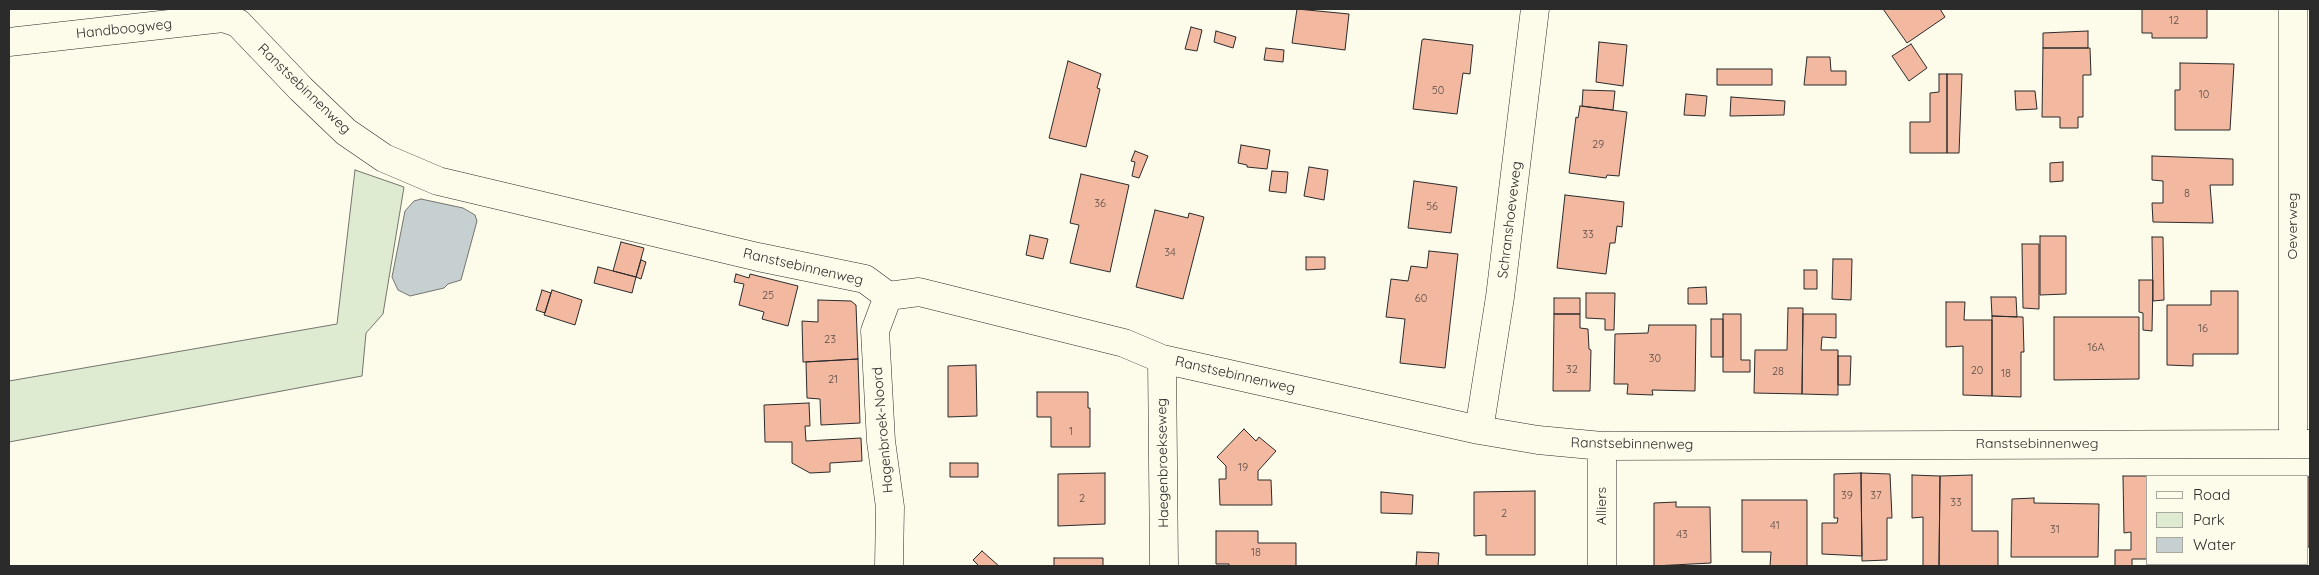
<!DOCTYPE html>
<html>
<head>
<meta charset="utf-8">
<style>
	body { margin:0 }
	#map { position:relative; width:2319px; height:575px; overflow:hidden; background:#fdfbea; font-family:Quicksand,sans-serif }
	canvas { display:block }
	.frame { position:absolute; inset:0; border:10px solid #2b2b2b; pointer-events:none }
	.legend { position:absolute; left:2146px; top:475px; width:162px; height:90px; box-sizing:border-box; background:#fdfbea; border:1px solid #a9a89e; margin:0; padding:6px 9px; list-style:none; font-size:15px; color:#2b2b2b }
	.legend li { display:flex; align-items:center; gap:10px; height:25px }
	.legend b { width:25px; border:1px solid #a9a89e }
</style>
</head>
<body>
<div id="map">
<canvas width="2319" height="575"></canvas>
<div class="frame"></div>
<ul class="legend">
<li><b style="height:6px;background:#fdfbea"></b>Road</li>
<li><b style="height:14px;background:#deebd1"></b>Park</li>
<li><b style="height:14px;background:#c7d0d0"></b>Water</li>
</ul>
</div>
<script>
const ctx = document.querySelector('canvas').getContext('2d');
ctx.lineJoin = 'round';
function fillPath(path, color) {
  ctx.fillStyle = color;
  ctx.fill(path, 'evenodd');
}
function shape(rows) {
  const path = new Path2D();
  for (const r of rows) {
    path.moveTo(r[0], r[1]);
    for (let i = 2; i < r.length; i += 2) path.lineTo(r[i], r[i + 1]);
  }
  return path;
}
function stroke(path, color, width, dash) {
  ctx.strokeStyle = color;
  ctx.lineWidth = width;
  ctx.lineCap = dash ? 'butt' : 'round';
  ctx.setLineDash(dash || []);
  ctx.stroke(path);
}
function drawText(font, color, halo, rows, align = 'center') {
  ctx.font = font + ' Quicksand,sans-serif';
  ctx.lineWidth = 4;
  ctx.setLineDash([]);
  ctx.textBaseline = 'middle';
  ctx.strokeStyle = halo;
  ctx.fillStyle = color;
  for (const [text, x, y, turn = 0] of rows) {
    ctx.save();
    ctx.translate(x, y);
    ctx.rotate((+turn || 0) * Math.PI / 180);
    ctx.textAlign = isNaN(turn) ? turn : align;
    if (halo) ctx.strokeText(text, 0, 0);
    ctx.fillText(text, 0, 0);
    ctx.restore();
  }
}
const green = shape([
	[355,170,404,187,383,314,366,333,362,376,9,442,9,381,337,324,355,170]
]);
const water = shape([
	[421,199,463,208,475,215,477,221,461,280,448,284,444,288,410,296,398,290,392,277,405,211,414,201,421,199]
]);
const building = shape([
	[1297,9,1349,14,1345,50,1292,43,1297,9],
	[1883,9,1940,9,1945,17,1907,43,1883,9],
	[2142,9,2207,9,2207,38,2152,38,2152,33,2142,33,2142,9],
	[1191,27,1202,30,1197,51,1185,49,1191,27],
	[1216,31,1236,37,1233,48,1214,42,1216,31],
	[2088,31,2088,48,2043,48,2043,33,2088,31],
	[1424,39,1473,45,1470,74,1463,73,1457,114,1413,109,1422,40,1424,39],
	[1599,42,1627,45,1623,86,1596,82,1599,42],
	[1911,44,1927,68,1909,81,1892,56,1911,44],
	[1266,48,1284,50,1283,62,1264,60,1266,48],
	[2043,48,2090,48,2091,75,2083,75,2083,117,2078,117,2078,128,2060,128,2060,117,2042,117,2043,48],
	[1807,57,1830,57,1831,71,1846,71,1846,85,1804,85,1807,57],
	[1068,61,1101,74,1097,88,1100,89,1086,147,1049,138,1068,61],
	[2180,63,2234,64,2230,130,2175,130,2175,90,2180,90,2180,63],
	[1717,69,1772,69,1772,85,1717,85,1717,69],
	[1939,74,1947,74,1947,153,1910,153,1910,122,1930,122,1930,93,1939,92,1939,74],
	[1947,74,1962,74,1959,153,1947,153,1947,74],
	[1583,90,1615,91,1613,110,1582,106,1583,90],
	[2015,91,2035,91,2037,109,2016,110,2015,91],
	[1686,94,1707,96,1705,116,1684,115,1686,94],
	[1731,97,1785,101,1784,115,1730,116,1731,97],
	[1580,106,1627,112,1619,176,1607,175,1606,178,1569,173,1576,117,1578,118,1580,106],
	[1241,145,1270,150,1267,169,1247,167,1247,165,1238,163,1241,145],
	[1135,151,1148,156,1139,178,1132,176,1135,162,1131,161,1135,151],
	[2152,156,2233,159,2233,185,2210,185,2213,223,2153,222,2152,203,2163,203,2163,181,2152,180,2152,156],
	[2063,162,2063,181,2050,182,2050,163,2063,162],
	[1309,167,1328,170,1324,200,1304,196,1309,167],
	[1272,171,1288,172,1286,193,1269,191,1272,171],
	[1081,174,1129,185,1110,272,1070,263,1079,225,1070,223,1081,174],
	[1414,181,1457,187,1451,233,1408,228,1414,181],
	[1565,195,1624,202,1622,227,1617,226,1615,243,1610,243,1606,274,1557,268,1565,195],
	[1155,210,1188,218,1189,213,1204,217,1183,299,1136,287,1155,210],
	[1030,235,1048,239,1043,259,1026,255,1030,235],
	[2040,236,2066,236,2066,294,2040,295,2040,236],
	[2152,237,2163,237,2164,300,2153,301,2152,237],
	[621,242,644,248,636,277,613,271,621,242],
	[2022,244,2039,244,2039,309,2023,308,2022,244],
	[1429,251,1458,254,1445,368,1400,363,1405,319,1386,317,1391,279,1408,281,1411,266,1427,268,1429,251],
	[1306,257,1325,257,1325,269,1306,270,1306,257],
	[1833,259,1852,259,1851,300,1832,299,1833,259],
	[641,260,646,262,641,279,636,277,641,260],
	[598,267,636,277,632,293,594,283,598,267],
	[1804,270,1817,270,1817,289,1804,289,1804,270],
	[736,274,749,278,750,274,798,286,788,326,762,319,764,312,739,305,744,284,734,282,736,274],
	[2139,280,2153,280,2152,331,2143,330,2143,313,2139,312,2139,280],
	[1706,287,1707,304,1688,304,1688,288,1706,287],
	[542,290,551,293,545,313,536,310,542,290],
	[552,290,582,300,575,325,544,315,552,290],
	[2211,291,2238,291,2238,354,2193,354,2193,366,2167,365,2167,305,2211,305,2211,291],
	[1586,293,1615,293,1614,330,1605,330,1605,319,1586,318,1586,293],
	[1991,297,2016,297,2017,317,1992,316,1991,297],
	[1554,298,1580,298,1580,314,1554,314,1554,298],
	[818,300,851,301,856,305,858,359,803,362,802,321,818,322,818,300],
	[1946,302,1965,302,1964,320,1992,320,1992,396,1963,395,1963,346,1946,347,1946,302],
	[1788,308,1803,308,1802,394,1754,393,1755,350,1787,350,1788,308],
	[1554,314,1580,314,1580,328,1588,329,1589,349,1591,350,1590,391,1553,391,1554,314],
	[1723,314,1741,314,1741,360,1750,360,1750,372,1723,372,1723,314],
	[1803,314,1836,314,1836,338,1822,337,1821,350,1838,350,1838,395,1802,394,1803,314],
	[1992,316,2023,317,2024,352,2021,352,2021,397,1992,396,1992,316],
	[2054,317,2139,317,2139,379,2054,380,2054,317],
	[1711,319,1723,319,1723,357,1711,357,1711,319],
	[1649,325,1696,325,1695,391,1652,390,1653,395,1627,394,1628,384,1614,384,1615,334,1648,333,1649,325],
	[1838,356,1851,356,1850,385,1838,385,1838,356],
	[858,359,860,423,821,425,820,399,807,398,806,362,858,359],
	[976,365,977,416,948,417,948,366,976,365],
	[1037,392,1088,392,1088,408,1090,408,1090,447,1051,447,1051,417,1037,417,1037,392],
	[809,403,810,426,805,426,806,441,861,438,862,461,830,463,830,472,810,473,792,463,792,442,765,442,764,405,809,403],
	[1244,429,1256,441,1259,437,1276,451,1258,471,1258,480,1271,480,1272,505,1220,505,1219,479,1226,479,1226,466,1217,457,1244,429],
	[950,463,978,463,978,477,950,477,950,463],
	[1105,473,1105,524,1058,526,1058,474,1105,473],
	[1861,473,1890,474,1892,518,1887,518,1887,560,1862,561,1861,473],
	[1861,473,1862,556,1822,554,1822,523,1837,523,1838,518,1834,518,1834,474,1861,473],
	[1912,475,1940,476,1939,566,1923,566,1923,517,1912,518,1912,475],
	[1972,475,1972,531,1998,531,1998,566,1939,566,1940,476,1972,475],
	[2123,476,2153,476,2148,476,2148,559,2132,559,2132,566,2115,566,2115,550,2131,550,2131,532,2124,533,2123,476],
	[2308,477,2310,477,2310,547,2308,547,2308,477],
	[1535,491,1535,555,1486,555,1486,535,1474,536,1474,492,1535,491],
	[1381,492,1413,495,1412,514,1381,513,1381,492],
	[2034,498,2034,503,2099,504,2098,557,2011,557,2012,499,2034,498],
	[1742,500,1807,500,1807,566,1770,566,1771,552,1742,552,1742,500],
	[1676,502,1676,507,1710,507,1711,563,1654,566,1654,503,1676,502],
	[1216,531,1258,531,1258,543,1296,543,1296,566,1229,566,1229,564,1216,564,1216,531],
	[982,551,999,566,979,566,973,560,982,551],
	[1417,552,1439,553,1438,566,1416,566,1417,552],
	[1054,558,1103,558,1103,566,1054,566,1054,558],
	[2154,564,2194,564,2195,566,2154,566,2154,564],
	[2194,564,2213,564,2213,566,2195,566,2194,564],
	[2273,564,2291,564,2291,566,2273,566,2273,564]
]);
const street = shape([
	[2293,9,2293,444],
	[9,42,223,18,238,23,301,89,346,132,384,158,438,181,758,257,865,279,888,296,919,292,1124,343,1162,359,1479,430,1538,440,1602,446,2310,444],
	[888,296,875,331,881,441,890,507,889,566],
	[1162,359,1164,566],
	[1479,430,1500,297,1535,9],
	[1602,566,1602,446]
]);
const numberNames = [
	["12",2174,21],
	["50",1438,91],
	["10",2204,95],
	["29",1598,145],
	["8",2187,194],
	["36",1100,204],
	["56",1432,207],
	["33",1588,235],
	["34",1170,253],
	["25",768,296],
	["60",1421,299],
	["16",2203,329],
	["23",830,340],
	["16A",2096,348],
	["30",1655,359],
	["32",1572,370],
	["20",1977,371],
	["28",1778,372],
	["18",2006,374],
	["21",833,380],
	["1",1071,432],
	["19",1243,468],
	["39",1847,496],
	["37",1876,496],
	["2",1082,499],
	["33",1956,503],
	["2",1504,514],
	["41",1775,526],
	["31",2055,530],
	["43",1682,535],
	["18",1256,553]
];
const streetNames = [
	["Handboogweg",124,29,-6],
	["Ranstsebinnenweg",304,89,44],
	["Schranshoeveweg",1510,220,-83],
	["Oeverweg",2293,226,-90],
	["Ranstsebinnenweg",803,267,13],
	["Ranstsebinnenweg",1235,375,13],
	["Hagenbroek-Noord",883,430,-95],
	["Ranstsebinnenweg",1632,444,1],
	["Ranstsebinnenweg",2037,444],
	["Haegenbroekseweg",1163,463,-91],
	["Alliers",1602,506,-90]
];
fillPath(green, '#deebd1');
stroke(green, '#74746e', 1);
fillPath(water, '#c7d0d0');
stroke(water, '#74746e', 1);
fillPath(building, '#f2b8a0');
stroke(building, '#2b2b2b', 1);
stroke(street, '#2b2b2b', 29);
stroke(street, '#fdfbea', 28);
drawText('11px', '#5d4e48', null, numberNames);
drawText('14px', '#2b2b2b', '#fdfbea', streetNames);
</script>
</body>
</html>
